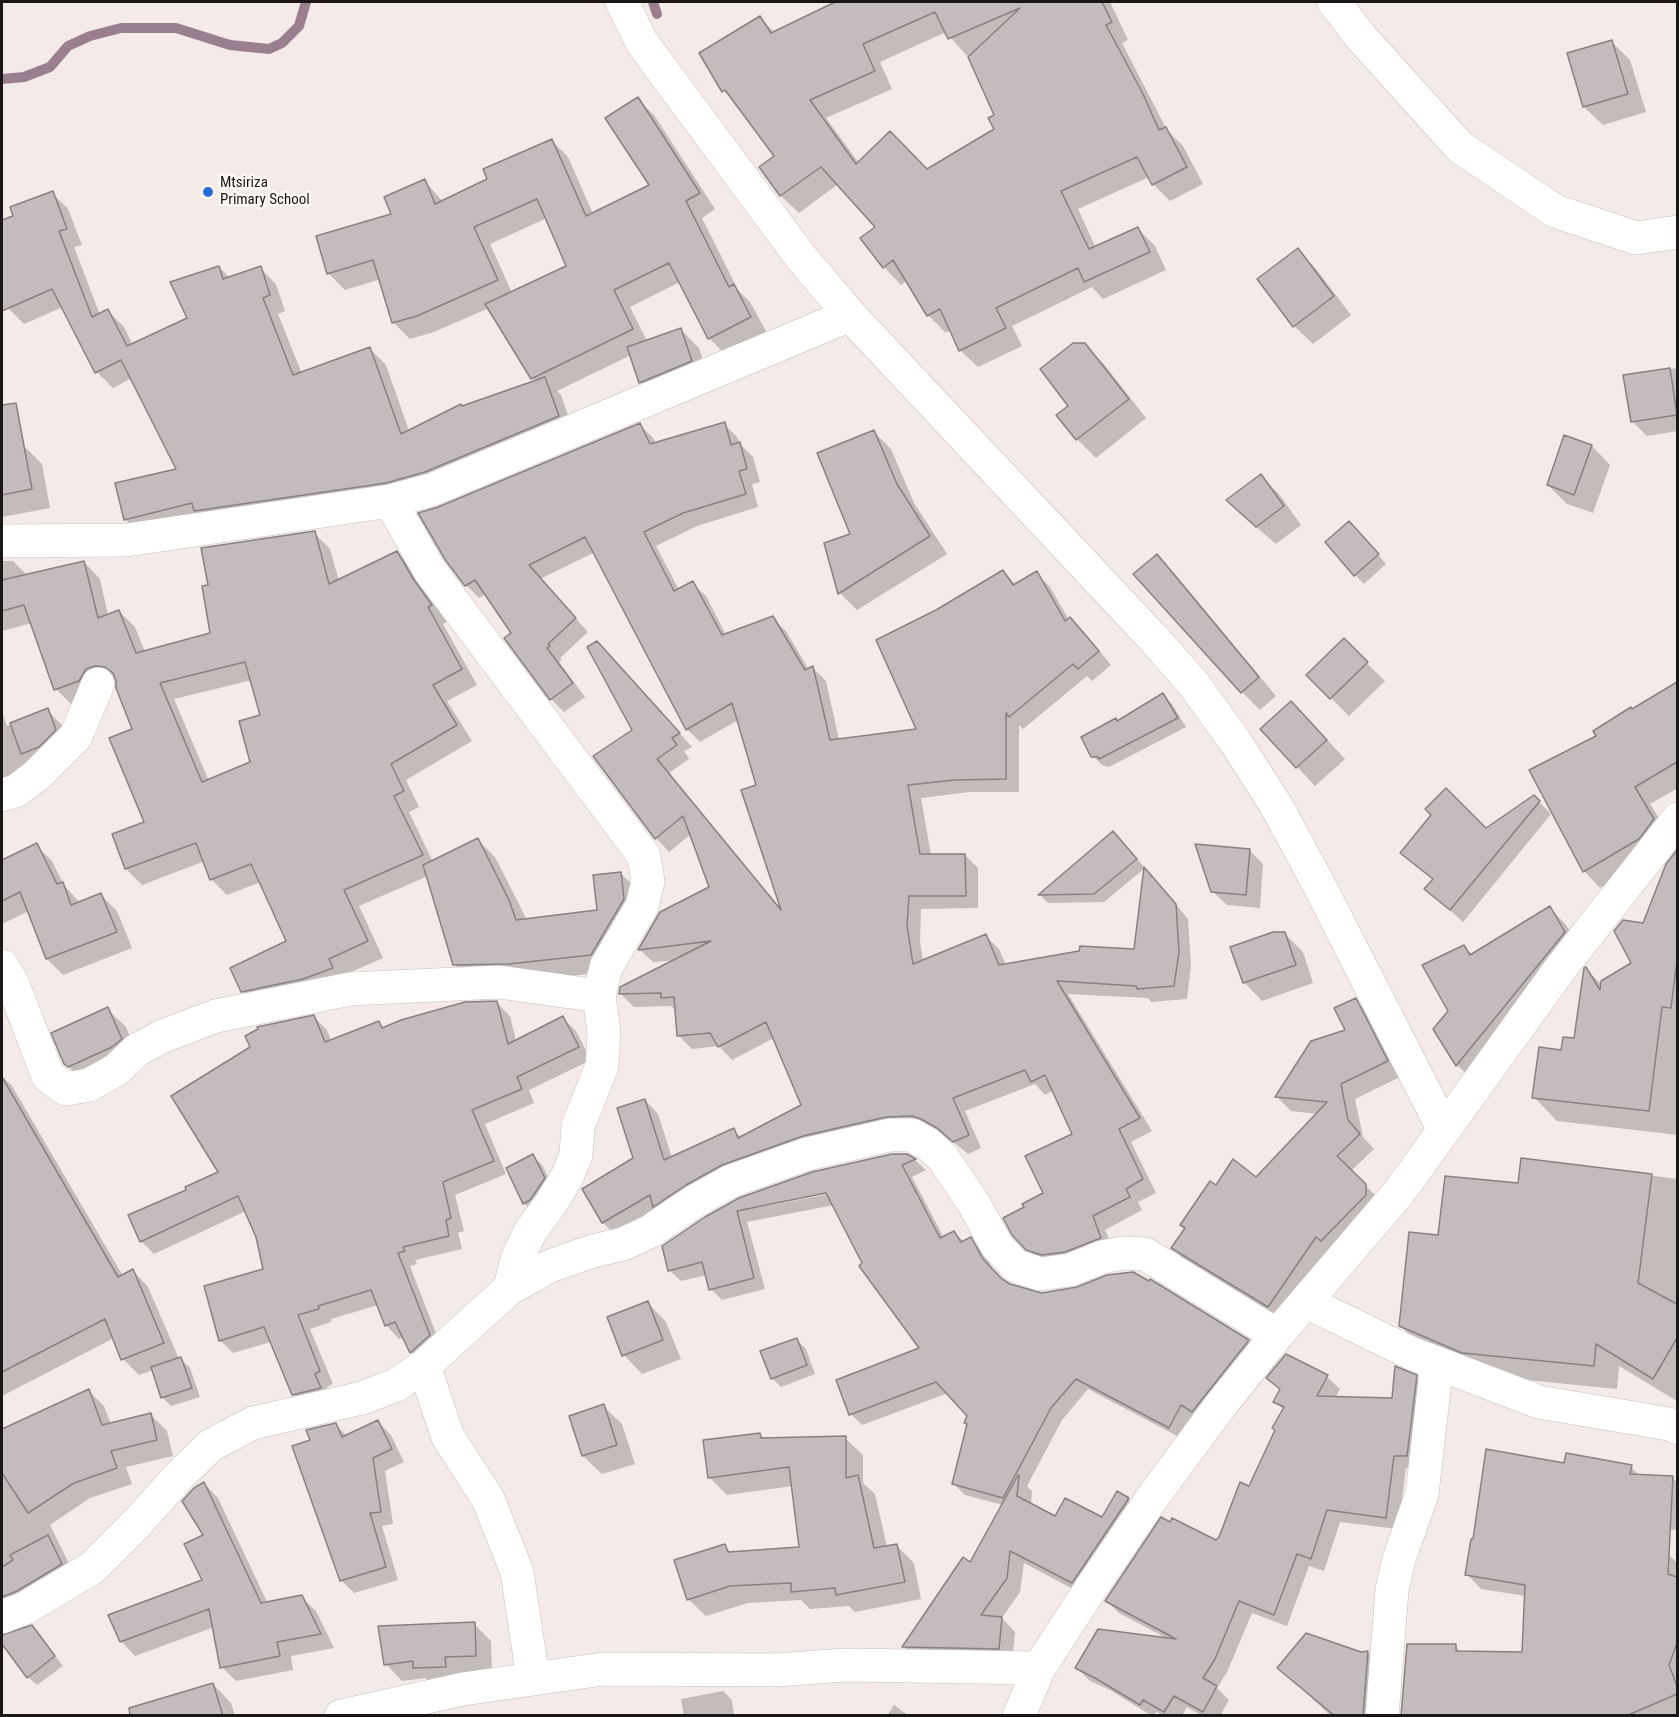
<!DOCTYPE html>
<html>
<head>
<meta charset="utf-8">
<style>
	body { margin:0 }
	#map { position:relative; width:1679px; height:1717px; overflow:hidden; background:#f4ebe9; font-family:"Roboto Condensed",sans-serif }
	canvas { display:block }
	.frame { position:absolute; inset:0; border:3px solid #1a1716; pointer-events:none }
</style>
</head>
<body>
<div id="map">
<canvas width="1679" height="1717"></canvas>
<div class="frame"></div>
</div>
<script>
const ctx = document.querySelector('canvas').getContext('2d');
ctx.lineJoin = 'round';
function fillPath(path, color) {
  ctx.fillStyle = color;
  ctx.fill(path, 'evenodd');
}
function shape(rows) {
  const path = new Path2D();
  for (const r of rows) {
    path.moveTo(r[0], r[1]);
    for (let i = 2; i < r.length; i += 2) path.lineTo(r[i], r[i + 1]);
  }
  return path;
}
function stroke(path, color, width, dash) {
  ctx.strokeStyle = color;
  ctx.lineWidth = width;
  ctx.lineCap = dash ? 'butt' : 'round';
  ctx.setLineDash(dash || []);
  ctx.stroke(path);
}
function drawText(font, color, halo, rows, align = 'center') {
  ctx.font = font + ' "Roboto Condensed",sans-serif';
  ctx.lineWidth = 5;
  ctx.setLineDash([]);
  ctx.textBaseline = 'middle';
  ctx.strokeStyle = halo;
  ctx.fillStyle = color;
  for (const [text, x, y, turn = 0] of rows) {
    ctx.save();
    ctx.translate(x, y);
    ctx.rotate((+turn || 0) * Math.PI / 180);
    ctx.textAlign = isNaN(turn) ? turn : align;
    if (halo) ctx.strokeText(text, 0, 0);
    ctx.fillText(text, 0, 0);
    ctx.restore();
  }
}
const shadow = shape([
	[838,2,846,9,863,2,877,2,879,4,884,2,1110,2,1128,40,1122,43,1167,130,1183,146,1203,184,1170,201,1153,184,1149,177,1078,209,1096,248,1138,229,1155,246,1166,270,1103,299,1092,287,1012,326,1022,346,978,367,960,350,951,330,946,333,928,315,907,280,901,285,884,267,877,227,838,184,799,213,781,196,761,168,776,157,738,105,724,91,760,18,775,33],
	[946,32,967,56,974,53,996,116,995,130,927,171,859,163,826,118,892,89,880,62],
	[1612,42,1630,60,1646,112,1603,125,1584,107],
	[637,99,654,115,715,209,702,218,738,290,750,302,767,333,726,355,709,338,680,282,630,307,647,341,681,330,699,348,709,379,659,401,640,382,631,355,557,391,561,395,574,432,441,488,141,535,125,519,178,470,132,378,113,388,97,372,63,307,24,324,8,308,2,292,2,221,15,217,52,193,68,209,82,245,74,247,100,315,108,311,124,327,133,345,189,318,219,267,230,278,260,268,276,284,285,311,278,314,302,374,370,349,386,365,409,431,462,408,536,382,489,308,434,332,410,339,394,323,381,279,345,290,328,273,393,214,425,181,443,202,489,180,551,140,568,157,593,214,651,186],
	[547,218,568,267,512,293,490,244],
	[1298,250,1316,269,1351,315,1313,344,1294,326],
	[1084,344,1103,363,1146,418,1096,458,1077,439,1058,415,1070,406],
	[1678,368,1678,431,1647,436,1632,421,1625,376],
	[724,424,737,437,740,444,753,457,760,482,752,484,758,507,697,526,656,546,679,590,692,583,706,596,726,635,772,618,786,631,809,670,813,668,826,681,839,740,918,731,937,612,1003,571,1016,585,1036,573,1050,587,1069,620,1070,619,1084,632,1111,665,1092,681,1087,676,1023,729,1019,725,1019,792,969,792,921,798,931,855,965,855,978,868,978,908,921,909,920,941,923,961,986,936,999,949,1006,965,1136,950,1158,883,1188,919,1191,966,1187,999,1151,1002,1148,998,1068,994,1152,1131,1131,1142,1156,1193,1138,1202,1142,1210,1105,1230,1114,1251,1041,1263,1013,1234,1045,1194,1074,1135,1054,1090,1045,1095,1035,1084,965,1111,981,1148,968,1154,952,1141,936,1131,926,1129,617,1236,603,1223,584,1189,634,1158,645,1100,658,1114,672,1158,733,1130,742,1138,803,1106,774,1038,732,1060,719,1046,692,1049,678,1035,676,1011,671,1006,634,1007,620,993,678,960,653,962,640,950,711,888,691,834,669,852,656,838,595,757,634,730,610,656,692,747,684,751,689,759,669,773,783,912,758,786,738,720,700,742,687,729,595,552,540,579,588,632,560,658,562,660,559,662,585,697,564,712,551,699,513,633,486,594,479,598,466,585,439,509,640,425,653,438,656,444],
	[874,432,891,449,914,503,947,554,857,610,840,593],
	[1565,437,1592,446,1610,465,1593,513,1567,504,1548,485],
	[23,445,42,464,50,508,2,517,2,450],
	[1260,476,1279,494,1301,525,1276,544,1246,518],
	[1358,532,1386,564,1364,584,1355,575],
	[314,533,330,549,339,581,397,553,413,569,429,598,447,622,443,624,477,685,447,701,472,741,406,780,419,807,409,812,433,862,478,840,495,857,527,920,599,912,620,873,638,890,608,972,533,980,472,982,455,965,428,876,359,906,383,958,344,975,258,1007,242,991,288,942,261,882,227,895,211,879,205,861,142,885,126,869,114,835,146,823,134,730,118,682,112,681,72,705,56,689,32,623,2,631,2,561,13,561,27,575,84,562,100,579,108,615,119,611,135,627,145,652,212,634],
	[252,680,261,716,252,763,209,781,174,699],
	[1157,556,1175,574,1276,696,1260,710,1242,692],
	[1344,641,1385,681,1349,716,1308,675],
	[1674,686,1678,689,1678,788,1650,804,1670,836,1655,855,1600,888,1584,871,1599,736,1632,711],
	[1163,695,1172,704,1186,727,1109,767,1102,765,1093,756,1118,722],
	[47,710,63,726,2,802,2,712,7,726],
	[1310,721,1345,759,1315,786,1262,729],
	[1534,797,1551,814,1463,922,1426,889,1433,880,1402,852,1486,830],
	[1122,841,1145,868,1104,902,1048,903,1040,895],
	[36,845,52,861,64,885,80,903,101,895,117,911,132,948,63,975,47,959,29,911,2,924,2,862],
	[1249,850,1263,864,1260,908,1227,905,1212,891],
	[1660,884,1678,890,1678,1135,1557,1121,1534,1097,1562,1052,1576,1040,1586,969,1602,985,1633,964,1644,925],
	[1550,908,1566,925,1581,949,1474,1081,1457,1065,1435,1029,1450,1011,1464,947,1473,955],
	[1284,933,1303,952,1313,983,1262,1001,1244,982],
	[1355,1000,1370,1015,1402,1076,1355,1099,1363,1137,1374,1149,1351,1171,1380,1200,1283,1321,1188,1263,1173,1248,1216,1187,1256,1179,1318,1114,1291,1111,1277,1097,1347,1030],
	[496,1002,510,1016,516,1041,563,1018,576,1031,591,1060,529,1090,534,1103,485,1124,506,1174,455,1195,464,1231,458,1233,462,1249,415,1260,417,1264,410,1266,442,1349,424,1365,411,1352,404,1337,399,1339,386,1325,378,1305,331,1319,331,1322,310,1329,333,1384,327,1387,333,1401,306,1407,293,1394,271,1342,233,1353,220,1340,264,1270,257,1237,246,1211,154,1254,141,1241,188,1191,220,1172,314,1017,327,1030,331,1041,378,1022,384,1028],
	[107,1009,126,1027,139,1058,84,1082,65,1063],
	[2,1076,12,1086,123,1276,133,1271,148,1287,179,1359,181,1359,190,1368,200,1397,171,1406,162,1397,153,1370,139,1375,123,1359,114,1338,2,1396],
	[907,1155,915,1160,926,1170,912,1177,944,1238,954,1232,964,1242,970,1239,982,1250,994,1272,1009,1285,1248,1341,1259,1352,1204,1422,1193,1415,1181,1438,1088,1389,1062,1420,1027,1486,1032,1491,1031,1505,1055,1518,1102,1519,1118,1493,1128,1499,1142,1513,1086,1596,1024,1563,1020,1592,1002,1618,1015,1632,1012,1662,917,1660,904,1647,971,1565,1003,1505,965,1495,953,1483,969,1425,969,1416,948,1393,862,1425,851,1414,922,1349,864,1264,834,1205,747,1222,765,1289,722,1300,711,1289,707,1275,681,1281,669,1270,706,1218],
	[833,1190,834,1193,757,1208,764,1204],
	[533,1156,542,1165,553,1187,533,1212,524,1203],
	[1523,1159,1678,1179,1677,1401,1619,1366,1617,1389,1487,1376,1425,1350,1401,1326,1440,1237,1519,1184],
	[648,1303,666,1322,681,1359,642,1374,624,1355],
	[797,1340,806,1349,815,1374,781,1387,772,1378],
	[1286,1356,1327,1377,1340,1389,1335,1398,1393,1400,1416,1377,1429,1390,1420,1468,1406,1468,1398,1529,1340,1522,1324,1571,1309,1566,1287,1626,1252,1613,1227,1672,1217,1688,1229,1700,1220,1716,1202,1716,1187,1707,1182,1716,1163,1716,1157,1712,1152,1716,1110,1690,1090,1681,1077,1668,1168,1639,1119,1613,1107,1601,1216,1542,1250,1488,1284,1410,1275,1401,1281,1391,1268,1378],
	[88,1390,104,1406,111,1424,151,1415,167,1431,173,1456,126,1467,132,1484,90,1498,50,1525,77,1580,2,1619,2,1431],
	[603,1406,622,1424,635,1464,602,1474,583,1456,571,1417],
	[378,1422,391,1435,404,1462,385,1471,393,1524,382,1526,398,1580,354,1593,341,1580,312,1441,336,1425,347,1436],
	[760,1434,765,1439,845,1438,863,1455,863,1483,875,1494,887,1547,896,1545,914,1563,921,1599,855,1612,849,1606,810,1609,801,1600,748,1603,706,1616,688,1599,725,1546,732,1553,800,1549,793,1486,727,1495,709,1477],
	[1565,1465,1631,1467,1640,1476,1672,1478,1678,1483,1678,1530,1594,1524,1668,1554,1678,1564,1678,1716,1401,1716,1408,1645,1455,1646,1462,1653,1523,1653,1526,1596,1481,1589,1467,1574],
	[204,1483,218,1498,268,1604,301,1597,316,1611,334,1648,291,1656,293,1670,236,1681,222,1667,214,1627,135,1656,121,1641,204,1581,205,1536],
	[474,1624,491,1641,492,1672,431,1684,425,1678,402,1681,386,1664],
	[32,1627,63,1666,37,1685,28,1677],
	[1368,1653,1384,1669,1381,1716,1331,1716,1279,1668],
	[213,1684,231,1703,235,1716,175,1716],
	[723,1691,732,1700,734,1716,684,1716,681,1699],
	[894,1705,909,1716,887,1716]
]);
const stream = shape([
	[653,2,657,14],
	[2,79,24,77,50,67,68,46,90,36,121,28,176,28,230,45,269,49,282,43,299,26,306,2]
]);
const building = shape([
	[835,2,1102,2,1112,22,1106,25,1143,94,1159,130,1166,127,1187,167,1152,185,1137,157,1061,191,1089,249,1138,227,1150,252,1084,282,1078,268,996,308,1006,328,959,351,940,309,927,316,893,260,883,268,860,238,875,227,821,167,780,196,759,167,774,156,725,90,722,92,699,53,760,16,771,33,835,2],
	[1020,8,968,57,994,115,988,118,994,129,927,169,890,131,856,164,810,100,875,71,863,44,935,12,948,39,1020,8],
	[1612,40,1628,94,1583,107,1567,53,1612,40],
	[638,97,700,193,686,201,729,287,734,284,751,317,708,339,669,263,614,290,633,329,531,379,485,304,566,266,537,199,474,227,498,280,417,316,392,323,373,260,327,274,316,236,391,214,384,197,425,179,435,204,487,179,483,169,552,139,586,216,649,185,605,118,638,97],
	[53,191,67,229,59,231,92,317,108,309,127,346,187,318,170,282,219,266,223,279,261,266,270,295,263,298,293,375,370,347,401,434,461,404,462,406,545,377,559,416,425,472,386,483,194,511,192,503,124,520,115,483,176,469,121,360,95,373,52,289,2,311,2,220,13,216,10,207,53,191],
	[1298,248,1334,296,1293,327,1257,279,1298,248],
	[681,328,692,361,639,383,627,347,681,328],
	[1073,343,1085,343,1129,399,1076,440,1056,415,1068,406,1040,369,1073,343],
	[1670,368,1677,415,1631,422,1623,375,1670,368],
	[16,403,32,489,2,495,2,405,16,403],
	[725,422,731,445,740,442,747,469,739,471,746,494,683,513,644,532,674,591,693,581,722,635,773,616,805,670,813,666,830,740,916,729,876,640,936,610,1003,570,1013,585,1037,571,1065,621,1070,617,1099,651,1078,669,1073,664,1009,717,1006,713,1006,779,955,780,908,785,920,854,965,854,966,896,909,896,907,926,913,964,986,934,999,965,1079,951,1080,946,1134,949,1144,867,1176,904,1179,952,1174,986,1137,989,1136,986,1057,981,1140,1118,1119,1129,1143,1179,1126,1189,1130,1197,1093,1216,1101,1238,1065,1252,1042,1255,1026,1250,1012,1235,1003,1218,1024,1207,1022,1204,1043,1193,1025,1156,1072,1134,1045,1075,1031,1082,1025,1070,953,1098,969,1135,953,1142,937,1128,921,1119,912,1116,886,1117,803,1136,722,1165,686,1185,653,1207,650,1195,602,1223,582,1189,633,1158,617,1108,645,1099,664,1160,734,1128,738,1138,801,1105,766,1022,718,1047,710,1033,677,1036,674,997,661,998,661,993,619,994,620,987,711,941,638,950,660,912,709,887,683,816,655,839,593,756,632,730,587,647,597,641,680,733,672,738,677,745,657,759,781,910,741,790,756,785,732,703,686,730,585,537,529,565,576,618,548,644,550,646,547,648,573,683,550,700,504,638,511,633,475,580,465,586,446,561,418,513,438,507,640,423,650,444,725,422],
	[874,430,897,484,930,536,838,594,824,543,850,534,817,453,874,430],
	[1564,435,1592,445,1574,495,1547,485,1564,435],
	[1261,474,1284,506,1256,527,1226,500,1261,474],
	[1349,521,1379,554,1354,576,1325,542,1349,521],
	[315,531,329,584,397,551,414,580,432,605,428,607,462,669,433,685,457,725,391,764,404,791,394,796,423,855,344,890,368,941,329,959,333,968,303,979,241,992,230,968,286,941,251,864,210,880,196,843,125,869,112,834,144,822,109,738,132,729,116,688,116,681,113,673,105,667,95,666,86,669,79,681,54,690,24,605,2,611,2,580,84,561,98,618,119,610,136,653,210,633,202,586,208,585,201,548,315,531],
	[245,662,260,715,239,721,250,762,202,782,160,683,245,662],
	[1157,554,1259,677,1241,693,1133,574,1157,554],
	[1344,638,1368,662,1330,699,1306,675,1344,638],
	[1677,682,1677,762,1635,787,1654,819,1639,839,1583,872,1529,770,1596,736,1593,731,1631,707,1632,709,1677,682],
	[1163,693,1178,718,1099,759,1098,757,1091,757,1081,737,1116,718,1117,721,1163,693],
	[1291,701,1327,740,1296,768,1260,729,1291,701],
	[48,708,56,730,39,747,21,754,10,723,48,708],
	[1446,788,1486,828,1534,795,1540,801,1450,910,1424,889,1433,879,1400,853,1431,815,1425,809,1446,788],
	[1113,831,1137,859,1094,894,1038,895,1113,831],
	[478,838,509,900,516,920,597,910,593,875,621,872,624,899,591,955,509,964,453,965,423,865,478,838],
	[37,843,57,884,63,882,71,905,101,893,117,932,46,959,20,892,2,901,2,860,37,843],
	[1195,844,1250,849,1246,895,1211,892,1195,844],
	[1677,850,1677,960,1671,1008,1662,1007,1649,1111,1532,1098,1539,1047,1561,1050,1563,1037,1574,1038,1584,968,1586,967,1600,990,1601,981,1631,963,1614,931,1623,920,1643,923,1666,864,1677,850],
	[1550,906,1565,932,1456,1066,1433,1029,1448,1011,1422,965,1464,945,1470,955,1550,906],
	[1273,932,1285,932,1296,965,1243,983,1230,947,1273,932],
	[1356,998,1388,1061,1341,1084,1348,1120,1360,1134,1337,1156,1366,1184,1366,1195,1321,1241,1316,1237,1268,1307,1171,1248,1185,1228,1180,1225,1210,1181,1216,1185,1233,1159,1256,1177,1327,1102,1275,1097,1311,1041,1345,1030,1334,1008,1356,998],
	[497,1001,508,1044,563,1016,579,1047,517,1077,522,1089,472,1110,494,1161,443,1182,451,1218,446,1220,449,1236,403,1247,405,1251,398,1253,430,1335,410,1353,395,1322,385,1326,371,1290,318,1306,319,1309,298,1315,320,1371,315,1374,321,1388,292,1395,264,1327,219,1341,204,1286,263,1269,256,1237,238,1196,140,1242,128,1215,186,1190,185,1187,218,1172,171,1096,250,1047,245,1036,258,1029,257,1027,314,1015,325,1042,379,1021,382,1028,401,1020,465,1002,497,1001],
	[108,1007,122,1039,112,1047,68,1067,64,1064,51,1033,108,1007],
	[2,1077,118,1277,133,1269,164,1343,121,1360,105,1319,2,1372,2,1077],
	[533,1154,545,1178,530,1200,523,1204,506,1168,533,1154],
	[892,1154,907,1154,916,1159,902,1165,940,1238,954,1231,961,1242,971,1237,983,1259,1002,1279,1010,1284,1042,1293,1077,1287,1107,1275,1133,1272,1149,1281,1150,1279,1249,1340,1192,1412,1181,1405,1169,1428,1076,1379,1051,1408,1003,1498,952,1484,967,1424,964,1423,967,1416,936,1382,849,1415,836,1380,919,1348,859,1266,862,1263,826,1193,737,1211,754,1278,709,1290,702,1262,668,1271,662,1246,705,1217,739,1198,812,1172,892,1154],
	[1521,1158,1652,1174,1638,1283,1677,1304,1677,1338,1653,1379,1596,1344,1594,1366,1462,1353,1399,1326,1409,1232,1438,1235,1445,1176,1518,1183,1521,1158],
	[648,1301,663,1340,622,1356,607,1317,648,1301],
	[797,1338,807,1365,771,1379,760,1351,797,1338],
	[1286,1354,1328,1375,1317,1396,1392,1398,1395,1366,1417,1375,1407,1456,1394,1456,1386,1518,1327,1510,1311,1559,1297,1554,1274,1615,1239,1601,1215,1659,1203,1678,1217,1686,1203,1712,1174,1696,1164,1712,1143,1700,1140,1705,1095,1678,1075,1668,1098,1629,1176,1639,1105,1601,1161,1517,1170,1522,1172,1518,1216,1540,1219,1537,1240,1482,1249,1486,1275,1430,1272,1428,1284,1407,1273,1402,1280,1389,1266,1378,1286,1354],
	[181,1357,192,1388,161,1398,151,1367,181,1357],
	[89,1389,102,1425,151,1413,157,1440,111,1451,117,1468,74,1483,28,1513,2,1473,2,1429,89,1389],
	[604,1404,617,1445,582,1456,569,1416,604,1404],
	[378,1420,392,1449,373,1458,381,1512,370,1513,386,1567,340,1581,292,1446,310,1440,306,1430,336,1423,342,1437,378,1420],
	[760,1433,761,1438,846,1436,846,1478,858,1475,874,1548,897,1544,905,1582,836,1595,835,1588,791,1592,791,1583,730,1586,687,1600,674,1560,725,1544,728,1552,799,1547,789,1467,708,1478,703,1440,760,1433],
	[1486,1449,1564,1463,1566,1453,1632,1465,1630,1474,1673,1476,1668,1574,1677,1577,1677,1643,1669,1665,1677,1686,1677,1694,1626,1716,1401,1716,1407,1644,1456,1644,1456,1651,1522,1652,1525,1585,1465,1575,1471,1539,1473,1539,1486,1449],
	[1018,1475,1019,1476,1017,1496,1055,1516,1065,1498,1102,1517,1117,1491,1129,1498,1072,1583,1010,1551,1007,1578,981,1615,1002,1617,999,1649,902,1647,963,1557,970,1562,1018,1475],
	[204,1482,261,1603,302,1595,321,1634,277,1642,280,1656,220,1668,209,1609,120,1642,108,1615,202,1580,184,1544,203,1535,182,1501,194,1488,204,1482],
	[48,1535,62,1564,17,1591,2,1597,2,1567,13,1560,10,1555,48,1535],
	[475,1622,476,1656,445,1657,446,1667,413,1668,413,1661,384,1665,378,1626,475,1622],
	[32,1625,55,1656,27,1678,2,1644,2,1635,32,1625],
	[1306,1633,1361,1652,1368,1651,1363,1716,1335,1716,1277,1668,1306,1633],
	[213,1683,223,1716,130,1716,129,1708,213,1683]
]);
const street = shape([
	[622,2,641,41,657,63,800,256,850,315,1154,639,1192,682,1235,741,1277,807,1319,885,1444,1130],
	[1334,2,1360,36,1460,147,1555,211,1636,238,1678,232],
	[390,501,430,571,644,856,648,881,642,906,606,967,599,996,604,1032,602,1066,578,1126,576,1155,567,1177,551,1203,530,1232,517,1259,510,1288],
	[2,541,127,540,390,501,431,490,850,315],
	[2,795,16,791,37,775,76,736,98,684],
	[2,966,12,982,48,1076,66,1089,89,1085,116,1070,137,1050,163,1036,216,1016,350,989,499,982,599,996],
	[1306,1302,1413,1354,1539,1402,1669,1424,1678,1428],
	[424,1366,448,1437,488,1499,517,1572,533,1678],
	[2,1617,25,1608,92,1568,137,1523,179,1476,211,1445,253,1423,362,1398,396,1385,424,1366,510,1288,550,1266,593,1251,623,1244,649,1232,695,1201,731,1181,807,1154,890,1135,912,1135,928,1144,943,1158,974,1204,997,1246,1016,1266,1040,1274,1070,1270,1102,1257,1122,1253,1145,1254,1277,1335],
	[341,1716,463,1689,603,1669,776,1670,845,1665,1039,1668],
	[1019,1716,1039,1668,1089,1591,1150,1501,1220,1406,1277,1335,1400,1191,1560,969,1678,819],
	[1382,1716,1392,1590,1399,1559,1422,1494,1437,1363]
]);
const markers = [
	[208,192,6,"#216cd7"]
];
const poiNames = [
	["Mtsiriza",220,183],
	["Primary School",220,200]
];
fillPath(shadow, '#0003');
stroke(stream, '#9b7f91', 10);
fillPath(building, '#c4bbbd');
stroke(building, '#898082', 1.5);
stroke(street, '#c7bebc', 34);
stroke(street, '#fff', 33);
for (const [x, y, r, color] of markers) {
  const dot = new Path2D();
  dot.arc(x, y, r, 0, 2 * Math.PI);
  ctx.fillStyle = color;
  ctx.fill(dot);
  stroke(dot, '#fff9f8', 2);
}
drawText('15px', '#1a1716', '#fff9f8', poiNames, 'left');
</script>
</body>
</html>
